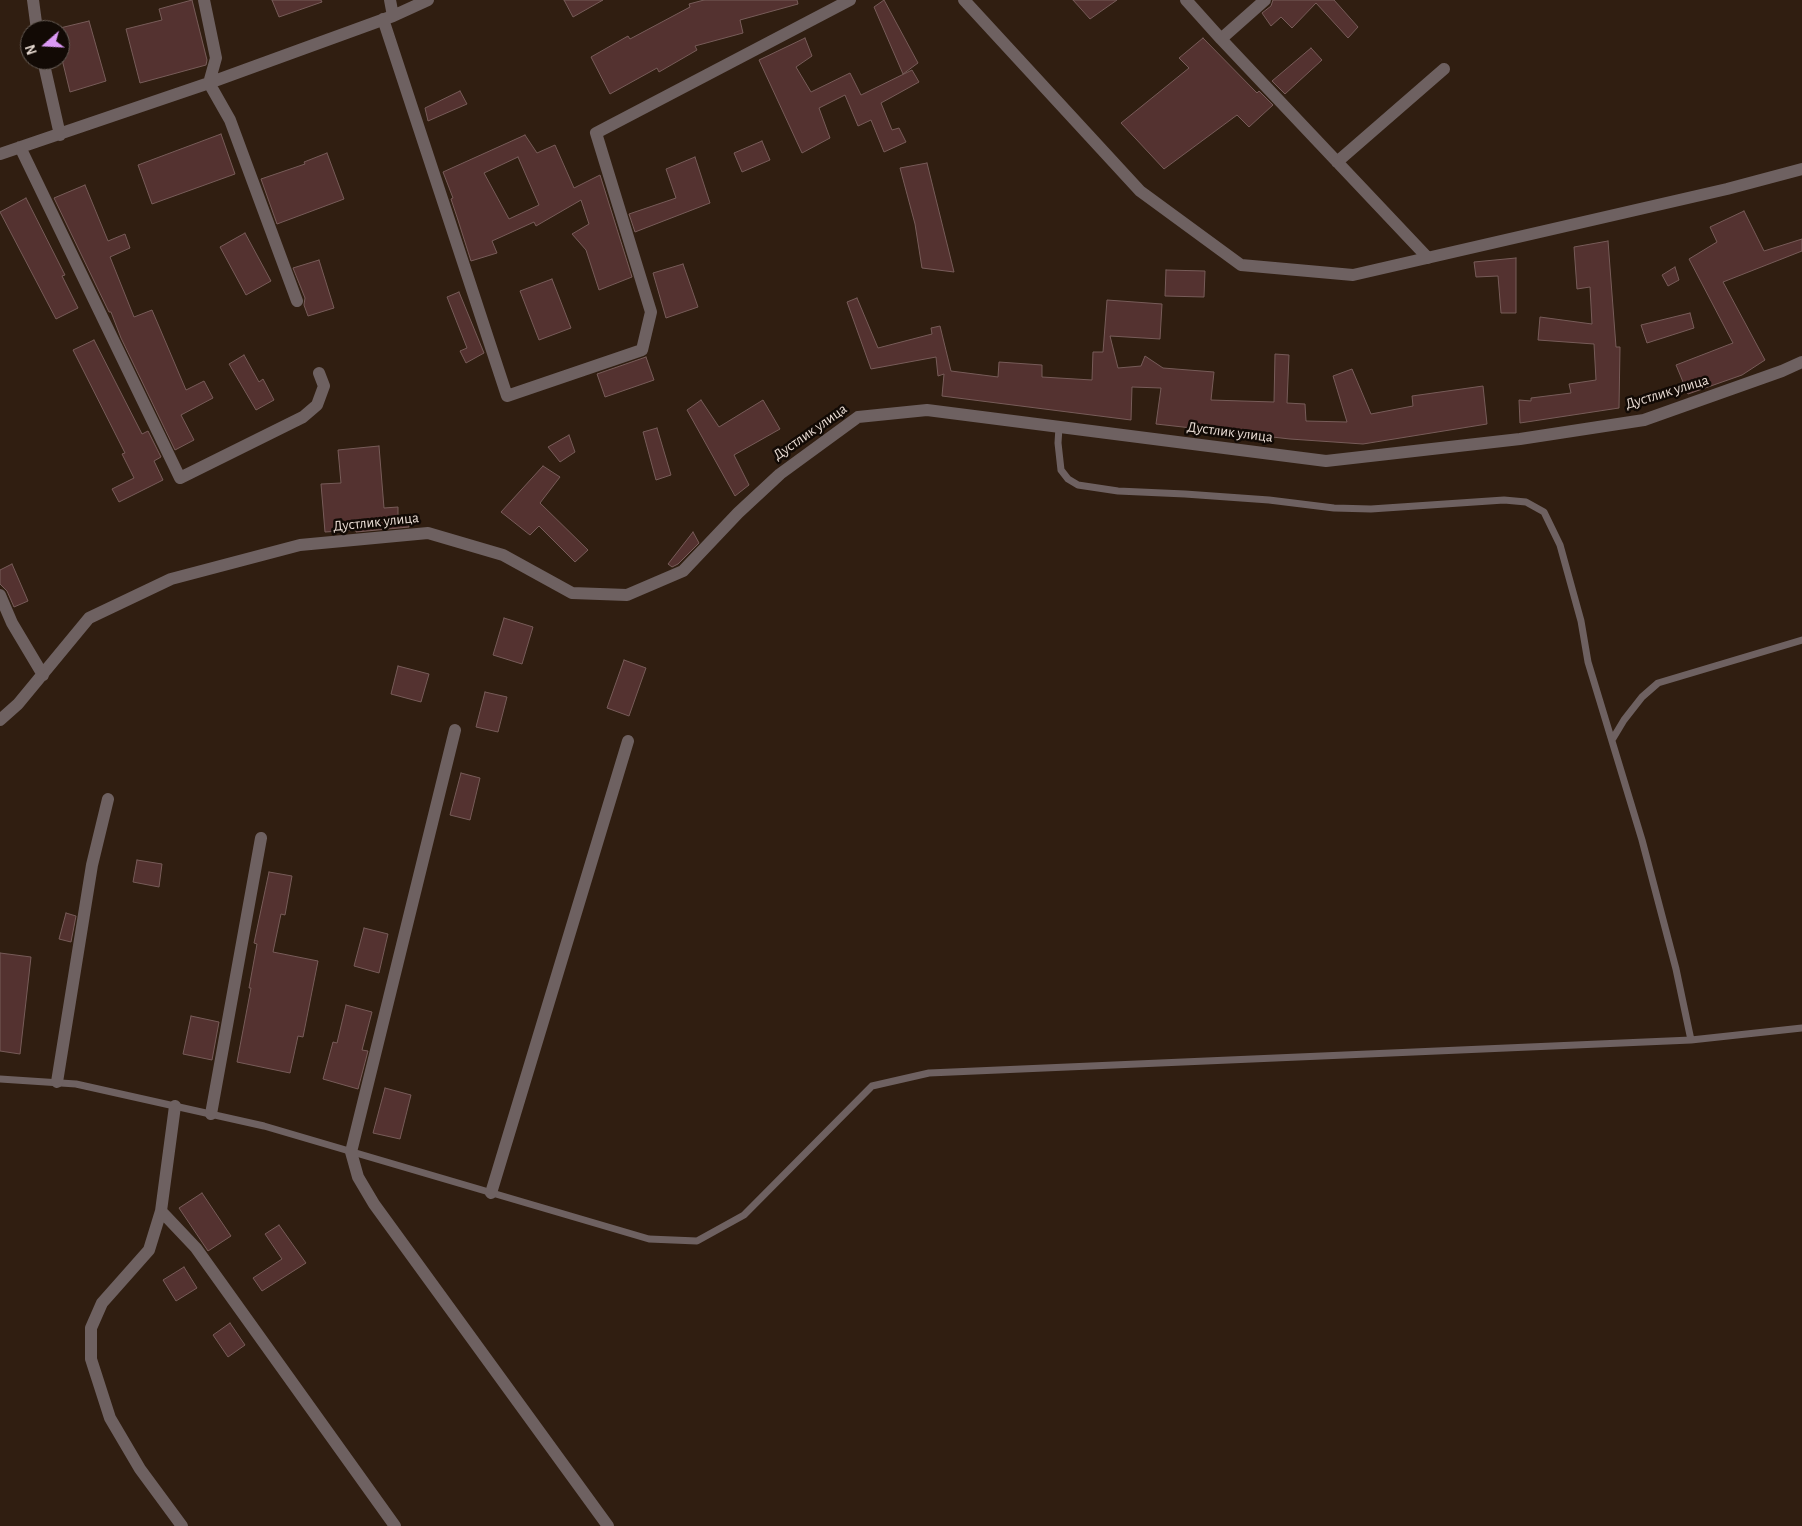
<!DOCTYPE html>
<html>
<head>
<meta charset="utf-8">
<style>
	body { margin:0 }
	#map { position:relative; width:1802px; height:1526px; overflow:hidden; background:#301e11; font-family:"Alegreya Sans",sans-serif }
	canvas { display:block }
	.north { position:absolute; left:20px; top:20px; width:50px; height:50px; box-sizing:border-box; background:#120a05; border:1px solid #685e57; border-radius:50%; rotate:251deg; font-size:14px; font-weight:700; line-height:20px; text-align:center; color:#e8dbd3 }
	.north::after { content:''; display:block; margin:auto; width:18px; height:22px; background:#db99f5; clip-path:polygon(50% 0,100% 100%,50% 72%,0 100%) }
</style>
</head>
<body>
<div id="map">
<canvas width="1802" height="1526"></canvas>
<div class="north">N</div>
</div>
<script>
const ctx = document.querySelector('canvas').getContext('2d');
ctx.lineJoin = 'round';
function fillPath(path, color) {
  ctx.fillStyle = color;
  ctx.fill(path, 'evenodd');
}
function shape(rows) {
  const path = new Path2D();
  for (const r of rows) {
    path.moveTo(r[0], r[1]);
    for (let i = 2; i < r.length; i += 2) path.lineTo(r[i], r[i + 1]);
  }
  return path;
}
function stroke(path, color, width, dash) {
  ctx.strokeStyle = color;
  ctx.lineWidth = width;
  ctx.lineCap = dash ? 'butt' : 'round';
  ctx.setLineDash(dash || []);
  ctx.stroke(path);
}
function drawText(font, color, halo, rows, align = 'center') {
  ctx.font = font + ' "Alegreya Sans",sans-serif';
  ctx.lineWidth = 5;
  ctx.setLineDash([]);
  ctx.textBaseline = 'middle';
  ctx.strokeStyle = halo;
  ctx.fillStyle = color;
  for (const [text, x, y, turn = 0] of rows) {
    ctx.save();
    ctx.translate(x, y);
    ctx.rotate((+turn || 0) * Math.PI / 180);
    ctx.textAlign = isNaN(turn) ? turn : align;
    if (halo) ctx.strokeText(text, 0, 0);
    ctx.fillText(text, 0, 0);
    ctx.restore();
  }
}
const building = shape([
	[192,0,207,60,206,65,140,83,126,29,162,20,159,9,192,0],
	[272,0,321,0,322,2,279,17,272,0],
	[564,0,603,0,573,17,564,0],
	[704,0,797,0,798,4,740,20,743,33,695,46,697,50,659,72,657,68,610,94,591,57,628,36,630,39,690,7,689,4,704,0],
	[884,0,918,63,903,74,874,7,884,0],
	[1073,0,1117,0,1090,19,1073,0],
	[1273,0,1334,0,1358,27,1348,38,1316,3,1292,28,1281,17,1271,26,1262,13,1271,6,1273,0],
	[89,21,106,81,70,92,60,51,60,28,89,21],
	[805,38,812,56,796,67,811,92,850,73,861,95,912,70,919,82,881,103,892,130,899,128,906,142,884,152,871,120,858,126,845,95,819,108,830,138,802,153,759,60,805,38],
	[1203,38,1257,93,1259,91,1273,105,1249,127,1237,115,1164,169,1121,123,1189,68,1179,58,1203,38],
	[1311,48,1322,60,1285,94,1272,81,1311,48],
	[460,91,467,104,428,121,425,108,460,91],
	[221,134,235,174,152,204,138,165,221,134],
	[525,135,537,153,555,145,574,188,600,175,632,277,599,290,586,250,572,234,589,224,581,200,536,226,534,222,492,241,497,253,471,261,457,217,451,199,453,198,443,172,525,135],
	[518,157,539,205,509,219,484,173,518,157],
	[762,141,770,160,742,172,734,153,762,141],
	[327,153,344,199,277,224,261,179,305,164,304,162,327,153],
	[695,157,710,203,635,232,629,214,676,198,666,169,695,157],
	[927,163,954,272,922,268,915,224,900,168,927,163],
	[85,185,108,241,125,234,130,248,110,257,134,317,152,310,186,390,204,381,213,398,181,415,194,440,175,450,121,338,111,312,109,312,54,198,85,185],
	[26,198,65,275,62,276,78,308,56,319,0,212,26,198],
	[1744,211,1764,251,1802,239,1802,251,1723,282,1765,360,1742,375,1688,394,1676,365,1733,343,1689,259,1717,242,1710,227,1744,211],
	[245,233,271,281,246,295,220,247,245,233],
	[1608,241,1616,347,1620,347,1619,408,1520,423,1519,400,1531,401,1531,398,1571,393,1569,384,1596,380,1594,344,1538,340,1540,317,1592,324,1590,287,1577,289,1574,247,1608,241],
	[1516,258,1516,313,1501,313,1498,276,1476,277,1474,262,1516,258],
	[319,260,334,308,308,316,304,305,305,298,293,268,319,260],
	[683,264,698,307,666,318,653,273,683,264],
	[1675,267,1679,280,1668,286,1662,275,1675,267],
	[1166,270,1205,271,1204,297,1165,296,1166,270],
	[552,279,571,328,539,340,520,291,552,279],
	[459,292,484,353,466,363,460,351,467,348,447,297,459,292],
	[857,298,878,348,932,334,931,328,940,326,951,371,998,377,999,362,1042,365,1042,377,1092,380,1093,352,1103,352,1107,300,1162,304,1160,339,1110,336,1118,368,1141,366,1145,356,1163,368,1214,372,1211,400,1274,402,1275,354,1289,355,1287,403,1305,404,1306,421,1347,422,1333,376,1352,369,1371,414,1413,406,1412,396,1483,386,1487,424,1363,444,1290,439,1156,424,1161,388,1132,387,1131,420,942,396,944,374,938,376,936,357,871,369,847,302,857,298],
	[1690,313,1694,328,1647,343,1641,325,1690,313],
	[94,340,142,434,148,431,161,457,154,461,163,480,119,502,112,489,134,478,122,454,125,453,73,350,94,340],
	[244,355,259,382,263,379,274,400,256,410,229,364,244,355],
	[646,357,654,380,605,397,597,374,646,357],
	[701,400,719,427,763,400,780,429,734,455,749,485,735,496,687,410,701,400],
	[657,428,671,475,656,480,643,432,657,428],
	[569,435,575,452,560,462,548,447,569,435],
	[379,446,384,508,398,507,398,516,408,515,409,527,356,532,356,530,325,532,321,484,341,483,338,450,379,446],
	[543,466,560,477,540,503,588,550,575,562,539,526,530,535,501,512,543,466],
	[693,532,699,543,678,564,672,567,668,564,693,532],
	[12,564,28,601,14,607,7,591,0,584,0,570,12,564],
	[504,618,533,627,522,664,493,655,504,618],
	[624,660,646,668,629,716,607,708,624,660],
	[398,666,429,674,421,702,391,694,398,666],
	[485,692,507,697,498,732,476,727,485,692],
	[461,773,480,778,470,820,450,815,461,773],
	[137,860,162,864,159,887,133,882,137,860],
	[269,872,292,876,285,915,281,914,273,952,318,961,303,1037,298,1036,290,1073,237,1062,251,988,249,988,257,944,254,943,269,872],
	[66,913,76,916,71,942,59,939,66,913],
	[364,928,388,934,379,973,354,966,364,928],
	[0,953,31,957,20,1054,0,1051,0,953],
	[346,1005,372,1012,362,1050,368,1051,358,1089,323,1079,333,1042,337,1043,346,1005],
	[191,1016,219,1022,212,1060,183,1054,191,1016],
	[385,1088,411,1095,400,1139,373,1133,385,1088],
	[202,1193,231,1236,208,1251,179,1208,202,1193],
	[279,1225,306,1263,262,1291,253,1278,282,1259,265,1234,279,1225],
	[184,1267,197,1288,176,1301,163,1280,184,1267],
	[230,1323,245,1345,228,1357,213,1335,230,1323]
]);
const service = shape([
	[1059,427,1058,443,1061,470,1068,479,1078,485,1118,491,1185,494,1269,500,1334,508,1371,509,1504,500,1526,502,1544,512,1560,545,1581,621,1588,662,1642,840,1676,969,1691,1040],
	[1612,740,1624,720,1642,697,1658,683,1802,640],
	[0,1079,76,1084,264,1126,649,1239,697,1241,744,1215,872,1086,929,1073,1691,1040,1802,1028]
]);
const minor = shape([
	[33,0,37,30],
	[204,0,216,58,209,83,230,120,297,301],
	[390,0,393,16],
	[964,0,1140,191,1241,265,1353,275,1727,189,1802,169],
	[1186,0,1221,39,1265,0],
	[383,19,507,396,642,350,651,312,596,133,850,0],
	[1221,39,1428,258],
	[43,60,60,135],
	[20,147,180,478,303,417,317,405,324,386,319,373],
	[0,154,209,83,393,16,428,0],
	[1337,162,1444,69],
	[0,595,12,623,43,675],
	[0,720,18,704,89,618,171,579,300,545,428,533,503,555,572,593,627,595,683,571,738,513,780,474,858,417,927,410,1326,461,1520,439,1644,420,1782,371,1802,362],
	[455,730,351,1152,358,1177,374,1204,608,1526],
	[57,1082,92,865,108,799],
	[175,1106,161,1211,149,1250,102,1303,91,1328,91,1359,110,1418,140,1469,182,1526],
	[211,1114,261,838],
	[491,1193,628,741],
	[161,1211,196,1248,395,1526]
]);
const streetNames = [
	["Дустлик улица",1667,392,-17],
	["Дустлик улица",810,432,-35],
	["Дустлик улица",1230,432,7],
	["Дустлик улица",376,522,-6]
];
fillPath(building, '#543230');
stroke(building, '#775c59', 1);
stroke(service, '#6e6161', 7);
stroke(minor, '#6e6161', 12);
drawText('15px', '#e8dbd3', '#120a05', streetNames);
</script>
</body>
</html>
